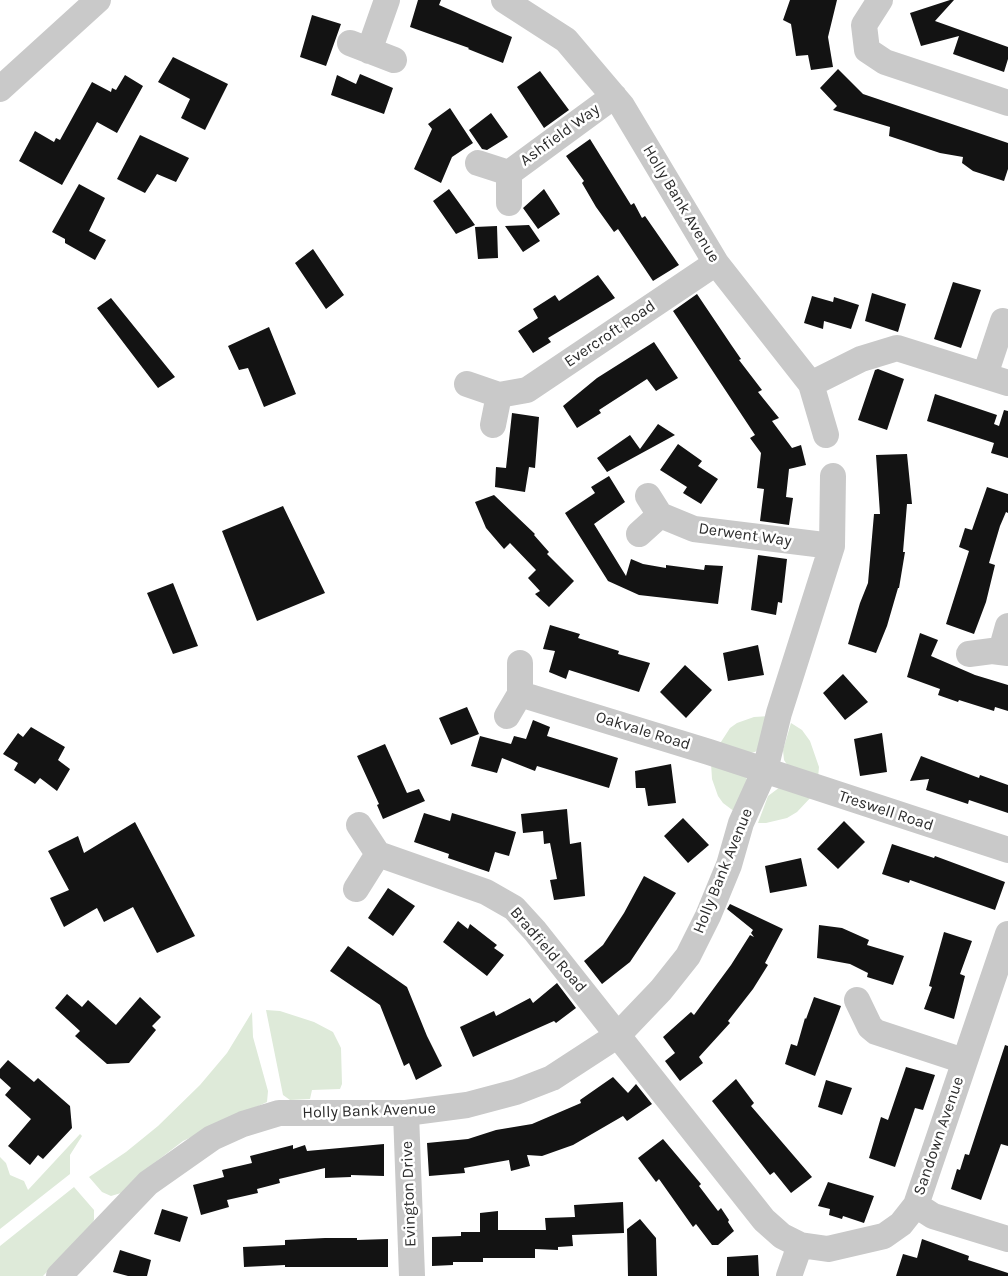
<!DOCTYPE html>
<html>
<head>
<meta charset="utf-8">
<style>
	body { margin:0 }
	canvas { display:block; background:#fff }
</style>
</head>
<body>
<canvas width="1008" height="1276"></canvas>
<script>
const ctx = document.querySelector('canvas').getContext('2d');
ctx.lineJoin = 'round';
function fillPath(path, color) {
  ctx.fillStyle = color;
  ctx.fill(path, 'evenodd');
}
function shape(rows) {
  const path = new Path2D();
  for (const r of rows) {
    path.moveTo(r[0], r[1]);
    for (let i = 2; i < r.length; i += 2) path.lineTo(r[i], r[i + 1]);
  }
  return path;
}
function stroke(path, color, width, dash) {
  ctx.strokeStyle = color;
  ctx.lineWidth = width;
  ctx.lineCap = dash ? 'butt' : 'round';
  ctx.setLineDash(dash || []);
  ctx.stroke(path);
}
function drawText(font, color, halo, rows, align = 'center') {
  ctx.font = font + ' Karla,sans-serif';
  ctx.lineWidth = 5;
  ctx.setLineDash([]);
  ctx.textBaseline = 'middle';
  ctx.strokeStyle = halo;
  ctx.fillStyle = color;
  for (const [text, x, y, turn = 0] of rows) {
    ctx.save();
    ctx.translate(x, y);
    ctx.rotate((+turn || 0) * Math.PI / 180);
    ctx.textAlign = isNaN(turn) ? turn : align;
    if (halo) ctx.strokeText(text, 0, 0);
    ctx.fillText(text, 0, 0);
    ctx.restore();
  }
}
const green = shape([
	[770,716,760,748,755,752,749,753,719,745,730,728,737,723,754,717],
	[791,723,802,730,810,741,819,767,818,778,788,766,784,760,783,750],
	[711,763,743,774,747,779,739,815,723,803,718,796,712,779],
	[780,787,813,795,797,812,787,818,766,823,758,823,768,796],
	[266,1010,280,1011,314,1022,333,1032,341,1048,342,1084,340,1089,312,1090,310,1099,290,1100,283,1095],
	[252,1012,253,1037,268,1091,267,1102,183,1141,149,1167,121,1193,111,1196,102,1192,89,1177,126,1152,158,1126,200,1085,227,1053],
	[80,1134,82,1136,70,1155,70,1174,0,1229,0,1157,6,1163,10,1175,24,1181,28,1190],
	[74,1187,94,1210,94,1220,90,1227,43,1276,0,1276,0,1246]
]);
const building = shape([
	[418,0,441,0,439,5,512,37,503,63,468,49,469,48,410,27],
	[790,0,837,0,828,37,833,67,811,70,808,55,796,56,791,24,783,20],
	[950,0,954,0,935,21,1008,47,1008,59,1004,72,953,54,959,36,921,46,910,13],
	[312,15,341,24,326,66,300,57],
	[173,57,228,84,205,130,181,118,190,99,158,82],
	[838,69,863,94,1008,143,1008,169,1004,181,973,171,962,163,963,157,940,153,889,136,890,127,833,110,837,106,820,88],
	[540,71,569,110,544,128,517,87],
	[360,74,393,88,384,114,331,95,337,75,356,84],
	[125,75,143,86,117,133,97,122,62,185,19,161,35,131,54,142,56,138,60,140,92,82,111,92,112,88,116,90],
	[450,108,473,143,452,157,441,183,414,169,432,129,428,124],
	[491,113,508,137,487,150,482,149,469,130],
	[140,135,189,158,176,182,157,174,145,193,117,179],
	[590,139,631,205,634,203,642,218,645,216,679,265,653,281,618,229,614,232,596,207,582,183,584,181,566,156],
	[79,184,105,198,89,231,106,240,95,260,65,243,65,239,52,232],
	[449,189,475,225,456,234,433,201],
	[544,189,560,214,538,229,523,208],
	[529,225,540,241,523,252,505,226],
	[497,226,498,258,478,259,475,227],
	[313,249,344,295,326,309,295,263],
	[598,275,615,298,548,338,551,342,533,353,518,331,538,318,533,309,555,295,559,301],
	[953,282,981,290,961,348,934,339],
	[872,293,906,304,898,332,865,321],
	[697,294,732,346,741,359,739,360,762,390,758,392,779,418,772,421,792,448,801,445,806,465,789,469,786,497,793,498,789,525,760,521,764,489,757,488,761,453,750,438,755,435,673,311],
	[812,296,833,302,834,297,859,305,851,329,824,321,823,329,804,323],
	[111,298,175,377,158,388,97,308],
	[269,327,296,394,264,407,248,368,239,370,228,346],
	[654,342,678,378,656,391,647,379,599,410,601,413,577,428,563,406,597,378],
	[878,369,904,379,887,430,858,420,875,370],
	[935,394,997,415,994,424,999,426,1004,410,1008,411,1008,458,991,453,994,443,927,421],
	[512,413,539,417,535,468,529,467,525,492,495,487,496,467,506,468],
	[658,424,675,435,607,472,597,458,630,435,640,449],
	[678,444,702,461,698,466,718,479,701,504,683,493,687,487,660,470],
	[907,454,912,504,907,504,903,552,905,552,899,588,898,588,887,626,876,653,848,644,860,603,868,583,874,514,880,514,876,455],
	[609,476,625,502,594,524,626,576,631,559,643,564,666,568,666,565,704,570,705,565,723,566,718,604,639,595,608,581,565,513,595,493,591,487],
	[987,487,1008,494,1008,513,1006,512,1000,526,989,563,995,565,986,602,974,634,946,624,969,551,959,547,965,528,972,530],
	[494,495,535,534,534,535,549,552,547,554,574,581,549,607,535,594,540,591,528,578,536,570,510,543,504,549,486,528,475,502],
	[283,506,325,593,257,621,222,531],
	[758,555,787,559,782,603,778,602,776,615,751,610],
	[173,583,198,646,173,654,147,593],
	[550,625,580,634,578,638,619,651,618,654,650,663,639,692,569,670,566,679,549,672,555,651,543,649],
	[920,633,938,640,931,656,975,675,1008,685,1008,711,995,707,994,711,959,700,958,702,938,695,940,689,907,677],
	[758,645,764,675,728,681,723,653],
	[685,665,712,690,686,718,660,692],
	[843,674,868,702,845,720,823,693],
	[467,707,479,734,451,745,439,718],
	[533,720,550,727,547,736,618,758,609,788,537,766,535,771,502,758,497,773,471,766,480,736,511,744,514,736,526,739],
	[31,727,65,747,58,760,70,769,57,791,40,778,35,784,14,770,18,763,3,754,18,733,23,737],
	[882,733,887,772,860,776,854,739],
	[385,744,407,793,419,789,425,801,383,819,377,805,379,804,357,756],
	[921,756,979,778,980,775,1008,785,1008,813,969,800,968,804,926,790,929,779,910,781],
	[671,764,676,803,648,806,645,788,636,788,635,771],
	[567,809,570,844,581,842,585,896,554,900,550,880,557,879,550,843,544,844,543,831,523,833,521,814],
	[424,813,450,821,452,813,516,832,509,856,495,852,489,872,448,858,449,854,414,842],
	[683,818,709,845,688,863,664,836],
	[844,821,865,842,838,869,817,849],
	[135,822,195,936,157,953,133,907,104,922,97,908,64,927,50,898,69,890,48,851,78,836,84,853],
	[892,844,934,858,935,856,1005,882,995,910,910,880,909,883,882,874],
	[801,858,807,886,770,893,765,866],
	[644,876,676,893,630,962,602,984,584,961,603,945,624,913],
	[388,888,415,906,393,936,368,918],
	[730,904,783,929,765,963,768,965,753,989,728,1021,730,1023,699,1057,703,1063,680,1081,665,1061,675,1053,663,1037,691,1012,694,1015,731,965,750,935,754,937,751,933,753,930,727,909],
	[458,921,468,929,470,924,497,945,494,948,504,955,487,976,443,942],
	[819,925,842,928,869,940,867,945,904,956,893,985,867,977,868,973,850,964,817,958],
	[944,932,972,941,960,974,965,976,954,1019,924,1009,932,987,929,986],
	[348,946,407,987,427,1036,442,1066,416,1080,409,1063,404,1066,380,1005,330,971],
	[557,983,576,1008,556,1023,554,1021,473,1057,460,1027,494,1011,496,1016,530,998,533,1003],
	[67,994,82,1007,88,1000,116,1025,140,997,161,1017,152,1026,156,1030,129,1063,107,1064,75,1036,80,1031,55,1008],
	[814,997,841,1006,815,1076,785,1064,791,1044,797,1046,805,1018,806,1019],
	[1005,1045,1008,1046,1008,1146,1001,1144,981,1200,951,1189,957,1169,960,1170,965,1154,969,1155],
	[8,1060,34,1082,38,1078,70,1106,72,1128,43,1159,38,1155,30,1165,8,1146,31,1119,5,1095,11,1088,0,1078,0,1069],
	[906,1067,935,1075,923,1110,915,1108,895,1167,869,1158,881,1117,888,1120],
	[613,1077,628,1093,636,1084,652,1104,627,1121,623,1116,573,1145,542,1156,527,1155,530,1166,511,1171,509,1160,464,1168,465,1173,429,1176,427,1143,468,1139,496,1130,532,1124,581,1103,580,1100],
	[736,1079,754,1103,751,1106,812,1177,791,1193,774,1172,770,1175,712,1101],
	[826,1080,852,1088,842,1115,818,1107],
	[663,1139,701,1184,699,1186,718,1211,721,1208,729,1220,728,1222,734,1231,718,1245,712,1245,696,1224,693,1227,659,1179,656,1182,638,1158],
	[384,1144,384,1176,351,1175,351,1177,325,1178,325,1168,279,1179,280,1183,257,1189,258,1193,227,1200,229,1207,201,1215,193,1185,224,1177,222,1170,252,1163,250,1156,293,1145,293,1149,305,1145,307,1151],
	[828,1182,874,1196,864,1223,843,1216,842,1219,829,1215,830,1209,818,1206],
	[623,1202,624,1233,572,1235,573,1246,558,1247,558,1250,535,1249,535,1258,483,1258,483,1262,453,1262,453,1265,432,1266,432,1237,461,1236,461,1232,480,1232,480,1213,498,1211,498,1230,546,1230,545,1218,575,1217,574,1205],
	[162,1209,188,1217,180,1242,154,1234],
	[640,1219,656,1238,657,1276,628,1276,627,1229],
	[325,1238,357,1238,357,1240,388,1239,388,1267,285,1267,285,1265,244,1267,243,1247,285,1245,285,1240],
	[922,1239,969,1256,968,1260,1008,1273,1008,1276,896,1276,903,1254,917,1258],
	[120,1250,151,1260,147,1276,128,1276,113,1272],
	[758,1255,759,1276,727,1276,727,1257]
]);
const minor = shape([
	[504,0,566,40,622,106,716,263,811,384,826,435],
	[880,0,864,25,867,50,885,62,1008,103],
	[350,43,394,60],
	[369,51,387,0],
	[0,89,98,0],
	[478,163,509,173,614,96],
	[509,203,509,173],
	[985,375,1003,321],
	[467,384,499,395,527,390,716,263],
	[811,384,861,359,897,348,1008,383],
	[493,425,499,395],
	[648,496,660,515,694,529,832,546],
	[639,534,660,515],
	[1001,651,1008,626],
	[969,654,992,651,1008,653],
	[520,694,709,752,1008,850],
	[507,716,520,694,520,663],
	[359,825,378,854,486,892,514,908,535,931,764,1220,782,1236,800,1245,828,1249,884,1236,901,1224,916,1205,1008,934],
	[356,889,378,854],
	[857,1000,870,1027,876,1032,964,1061],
	[406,1113,412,1276],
	[916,1205,933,1216,1008,1239],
	[59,1276,148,1183,212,1138,243,1124,279,1113,406,1113,467,1105,516,1092,552,1078,618,1035,661,990,688,956,708,916,729,865,741,823,765,770,779,713,832,546,833,476],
	[789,1276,800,1245]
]);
const streetNames = [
	["Ashfield Way",560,135,-36],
	["Holly Bank Avenue",681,204,59],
	["Evercroft Road",610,334,-34],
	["Derwent Way",745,535,8],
	["Oakvale Road",643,731,17],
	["Treswell Road",886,811,18],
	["Holly Bank Avenue",723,871,-68],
	["Bradfield Road",548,950,49],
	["Holly Bank Avenue",369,1111,-2],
	["Sandown Avenue",939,1136,-71],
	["Evington Drive",409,1194,-92]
];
fillPath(green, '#deead9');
fillPath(building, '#131313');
stroke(minor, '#c9c9c9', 26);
drawText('16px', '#2c2c2c', '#fff', streetNames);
</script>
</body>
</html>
